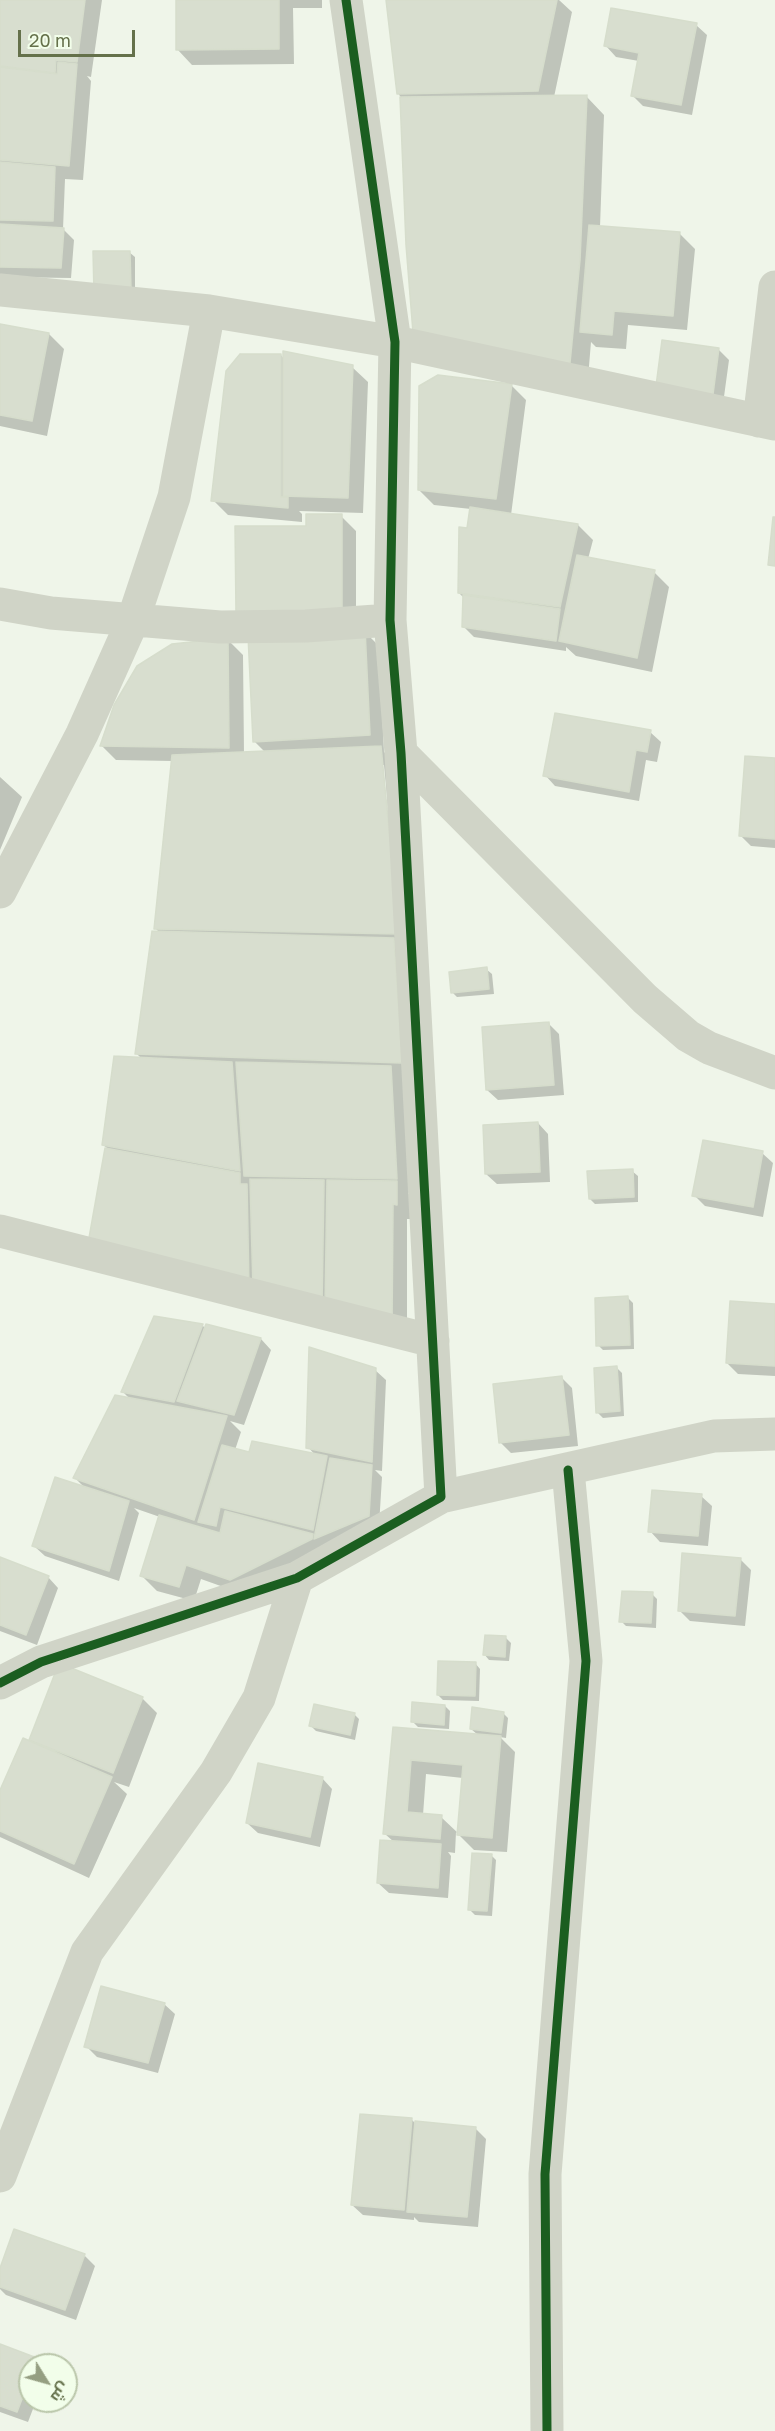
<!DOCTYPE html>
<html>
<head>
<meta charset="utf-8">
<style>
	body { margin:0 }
	#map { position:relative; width:775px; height:2431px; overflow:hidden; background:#eff5e9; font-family:"Golos Text",Cairo,sans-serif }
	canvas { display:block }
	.north { position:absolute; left:18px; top:2353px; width:60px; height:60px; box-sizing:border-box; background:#f2feea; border:2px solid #bac6aa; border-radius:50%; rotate:127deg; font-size:16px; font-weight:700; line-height:24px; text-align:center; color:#65714b }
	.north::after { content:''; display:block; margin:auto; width:21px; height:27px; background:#959f82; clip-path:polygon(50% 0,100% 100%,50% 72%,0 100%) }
	.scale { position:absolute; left:18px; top:30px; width:117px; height:27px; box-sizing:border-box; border:3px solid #65714b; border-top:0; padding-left:8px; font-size:18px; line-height:21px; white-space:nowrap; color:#65714b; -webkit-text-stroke:4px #f2feea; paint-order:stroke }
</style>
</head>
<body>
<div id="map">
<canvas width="775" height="2431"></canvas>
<div class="north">ش</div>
<div class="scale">20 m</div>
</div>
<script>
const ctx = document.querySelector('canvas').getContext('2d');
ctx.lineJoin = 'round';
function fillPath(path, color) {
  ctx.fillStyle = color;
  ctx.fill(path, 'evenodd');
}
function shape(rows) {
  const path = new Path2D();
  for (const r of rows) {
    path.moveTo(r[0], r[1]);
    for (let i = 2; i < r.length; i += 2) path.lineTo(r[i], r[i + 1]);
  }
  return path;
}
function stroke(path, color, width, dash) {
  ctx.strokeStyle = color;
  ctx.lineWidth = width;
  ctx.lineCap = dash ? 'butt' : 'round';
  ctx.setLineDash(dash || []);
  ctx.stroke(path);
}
const shadow = shape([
	[0,0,102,0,91,77,87,76,91,81,83,180,65,179,63,229,74,240,71,278,0,277],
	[177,0,322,0,322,8,293,8,294,64,192,65,177,49],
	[388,0,559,0,572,12,554,97,586,96,604,115,600,227,680,234,695,249,687,330,628,325,626,349,596,347,591,342,587,390,398,93],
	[696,25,707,35,692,115,643,106,632,95,639,61,616,57,606,46],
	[129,252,135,257,135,291,100,298],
	[0,325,49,334,64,349,47,436,0,426],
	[718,349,729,360,723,404,668,396],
	[281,355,284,359,352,367,368,382,363,513,299,511,302,514,302,522,228,515,213,500],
	[511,385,526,400,511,515,578,525,593,540,588,559,654,572,669,587,652,672,576,656,566,647,566,651,474,637,464,627,464,598,459,593,471,509,434,505,419,490],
	[341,516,356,531,356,628,252,628],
	[364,631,379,646,384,752,399,766,416,952,405,951,411,957,420,1080,403,1080,405,1082,412,1193,408,1193,412,1197,412,1219,407,1219,407,1340,341,1324,270,1303,263,1296,263,1303,123,1267,90,1237,107,1148,103,1145,116,1058,142,1059,137,1054,154,932,159,932,155,928,173,761,116,760,101,745,115,706,138,667,173,645,228,640,243,655,244,754,266,753,254,741,249,637],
	[381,765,384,765,401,941,398,942],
	[650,732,661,742,657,762,646,760,639,801,555,786,545,775],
	[775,760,775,848,751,846,740,835],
	[0,777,22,797,0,850],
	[486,969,492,974,494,994,457,997,452,992],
	[548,1023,559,1034,564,1095,498,1100,487,1090],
	[538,1123,548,1134,550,1182,497,1184,486,1174],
	[762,1153,773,1163,763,1217,705,1206,694,1195],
	[632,1171,638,1176,638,1202,595,1204,590,1199],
	[628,1298,633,1303,634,1349,603,1350,598,1345],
	[775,1305,775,1376,738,1374,727,1363],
	[202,1325,206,1329,261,1339,271,1350,244,1425,230,1421,241,1432,235,1450,250,1454,316,1456,308,1447,375,1370,386,1380,382,1471,375,1470,382,1477,379,1526,246,1595,201,1579,194,1601,157,1591,142,1576,160,1517,134,1508,139,1513,119,1581,45,1556,34,1546,85,1488,75,1478,130,1399,123,1392],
	[617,1368,622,1373,624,1416,603,1418,597,1412],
	[562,1378,572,1388,578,1446,511,1453,500,1442],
	[701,1496,712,1506,708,1546,660,1542,650,1531],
	[0,1559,48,1577,58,1588,37,1645,0,1631],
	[740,1559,751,1570,745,1626,690,1621,679,1610],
	[652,1594,657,1599,656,1628,626,1626,621,1621],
	[506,1638,511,1643,509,1661,489,1660,484,1654],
	[475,1663,480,1669,479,1701,443,1700,438,1695],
	[60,1665,142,1698,157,1713,129,1787,114,1782,127,1794,89,1878,0,1837,0,1793,29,1742],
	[445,1706,450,1711,449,1729,418,1727,412,1721],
	[503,1713,508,1718,506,1738,500,1737,515,1752,507,1852,474,1850,456,1832,455,1853,448,1852,451,1856,448,1898,389,1893,378,1883,394,1842,385,1834,394,1729,478,1735,471,1729],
	[426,1774,463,1778,459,1834,441,1817,423,1815],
	[354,1714,359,1719,355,1740,316,1731,311,1726],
	[322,1778,332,1789,320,1847,258,1833,247,1823],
	[491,1855,496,1860,492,1916,475,1915,469,1909],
	[164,2004,175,2014,158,2073,97,2057,86,2046],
	[412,2120,415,2123,475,2128,486,2139,478,2227,419,2222,414,2217,414,2220,363,2215,352,2205],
	[84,2255,95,2266,76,2320,6,2295,0,2289,0,2272],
	[0,2346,36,2359,43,2365,30,2365,30,2401,36,2401,28,2422,0,2412]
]);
const building = shape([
	[0,0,85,0,77,62,56,60,55,73,0,66,0,0],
	[176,0,279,0,279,49,176,50,176,0],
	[386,0,557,0,538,91,397,94,386,0],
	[611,8,697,23,681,105,631,96,639,53,604,46,611,8],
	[58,62,77,64,69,166,0,160,0,67,57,74,58,62],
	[587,95,580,260,569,373,414,345,406,245,400,97,587,95],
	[0,162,55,167,53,221,0,220,0,162],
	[0,224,64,228,61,268,0,267,0,224],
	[589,225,680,232,673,316,614,311,612,335,580,332,589,225],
	[93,251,130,251,131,292,94,293,93,251],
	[0,324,49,333,32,421,0,415,0,324],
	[662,340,719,348,713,394,656,386,662,340],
	[283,351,353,365,348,498,283,496,283,351],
	[240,354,281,354,281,497,288,497,288,508,211,501,226,371,240,354],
	[438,375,512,384,496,499,418,490,419,386,438,375],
	[470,507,578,524,560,607,458,593,459,527,467,528,470,507],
	[306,514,342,514,342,614,236,614,235,526,306,526,306,514],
	[773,517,775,517,775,566,768,565,773,517],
	[577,555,655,570,637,658,559,641,577,555],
	[463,595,560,609,556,641,462,627,463,595],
	[365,629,370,735,253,742,248,635,365,629],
	[228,638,229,748,100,746,114,705,137,666,172,644,228,638],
	[555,713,651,730,647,752,636,750,629,792,543,776,555,713],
	[381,746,399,934,154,929,172,755,381,746],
	[745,756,775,758,775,839,739,836,745,756],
	[152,931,394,938,402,1063,135,1054,152,931],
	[487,967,489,989,451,993,449,972,487,967],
	[549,1022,554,1085,486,1090,482,1027,549,1022],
	[114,1056,232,1062,240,1171,102,1145,114,1056],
	[236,1062,391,1066,397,1179,244,1176,236,1062],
	[538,1122,540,1172,485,1174,483,1125,538,1122],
	[703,1140,763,1151,753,1207,692,1196,703,1140],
	[105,1148,240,1173,240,1184,247,1184,249,1289,89,1238,105,1148],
	[633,1169,634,1197,589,1199,587,1171,633,1169],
	[250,1179,324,1180,322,1307,253,1288,250,1179],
	[327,1180,397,1181,397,1205,393,1204,392,1325,325,1310,327,1180],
	[628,1296,630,1345,596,1346,595,1298,628,1296],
	[730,1301,775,1304,775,1366,726,1363,730,1301],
	[154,1316,203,1324,174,1402,121,1392,154,1316],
	[206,1324,261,1338,234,1415,177,1401,206,1324],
	[309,1347,376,1368,372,1462,306,1448,309,1347],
	[617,1366,620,1411,596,1413,594,1368,617,1366],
	[562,1376,569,1435,499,1443,493,1384,562,1376],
	[115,1395,227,1416,194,1520,73,1478,115,1395],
	[252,1441,327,1456,313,1530,220,1507,216,1526,198,1522,222,1445,249,1452,252,1441],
	[330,1458,372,1465,369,1516,314,1539,330,1458],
	[55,1477,129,1501,109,1571,32,1546,55,1477],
	[652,1490,702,1494,698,1536,648,1532,652,1490],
	[225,1511,313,1534,312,1539,230,1580,186,1565,179,1587,140,1576,159,1515,220,1533,225,1511],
	[682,1553,741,1558,735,1616,678,1611,682,1553],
	[0,1557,49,1576,26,1635,0,1625,0,1557],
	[622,1591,653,1592,651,1623,619,1622,622,1591],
	[485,1635,506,1636,505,1657,483,1655,485,1635],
	[438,1661,476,1662,475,1696,437,1695,438,1661],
	[59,1663,143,1697,113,1773,29,1740,59,1663],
	[412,1702,445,1705,444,1725,411,1722,412,1702],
	[314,1704,355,1713,350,1735,309,1726,314,1704],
	[472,1707,504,1712,501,1733,470,1729,472,1707],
	[393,1727,501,1736,492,1838,457,1835,463,1765,411,1760,407,1812,442,1815,440,1839,383,1834,393,1727],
	[23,1738,112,1777,74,1864,0,1831,0,1790,23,1738],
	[258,1763,323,1777,310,1837,246,1823,258,1763],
	[380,1840,441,1844,438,1888,377,1883,380,1840],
	[472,1853,492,1854,487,1911,468,1910,472,1853],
	[101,1986,165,2003,148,2063,84,2047,101,1986],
	[360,2114,412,2118,404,2210,351,2205,360,2114],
	[415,2121,476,2127,467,2217,407,2212,415,2121],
	[14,2229,85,2254,65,2310,0,2287,0,2268,14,2229],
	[0,2344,37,2358,35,2365,30,2365,30,2378,17,2412,0,2406,0,2344]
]);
const minor = shape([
	[0,290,209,311,395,342,775,424],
	[759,421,775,287],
	[0,604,51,613,220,627,306,626,390,620],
	[401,753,645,999,688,1036,709,1048,775,1073],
	[0,892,82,734,133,620,174,497,209,311],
	[0,1231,433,1341],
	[441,1497,714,1436,775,1434],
	[0,1683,41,1662,297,1578,441,1497,401,753,390,620,395,342,346,0],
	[0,2176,87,1952,216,1772,259,1698,297,1578],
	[547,2431,545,2174,586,1661,568,1470]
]);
const cycleway = shape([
	[0,1683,41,1662,297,1578,441,1497,401,753,390,620,395,342,346,0],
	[547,2431,545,2174,586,1661,568,1470]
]);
fillPath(shadow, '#0003');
fillPath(building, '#d8decf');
stroke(building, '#d6ddcc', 1.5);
stroke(minor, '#d0d4c7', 33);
stroke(cycleway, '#1b5e20', 9);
</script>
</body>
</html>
